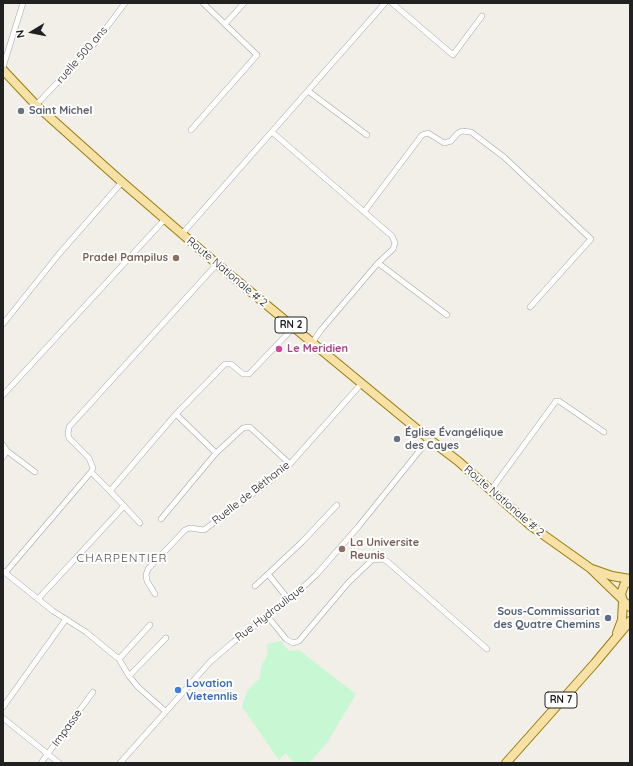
<!DOCTYPE html>
<html>
<head>
<meta charset="utf-8">
<style>
	body { margin:0 }
	#map { position:relative; width:633px; height:766px; overflow:hidden; background:#f1efe8; font-family:Quicksand,sans-serif }
	canvas { display:block }
	.frame { position:absolute; inset:0; border:4px solid #212121; pointer-events:none }
	.north { position:absolute; left:12px; top:12px; width:40px; height:40px; -webkit-text-stroke:3px #fff; paint-order:stroke; rotate:260deg; font-size:11px; font-weight:700; line-height:16px; text-align:center; color:#212121 }
	.north::after { content:''; display:block; margin:auto; width:14px; height:18px; background:#212121; clip-path:polygon(50% 0,100% 100%,50% 72%,0 100%) }
</style>
</head>
<body>
<div id="map">
<canvas width="633" height="766"></canvas>
<div class="frame"></div>
<div class="north">N</div>
</div>
<script>
const ctx = document.querySelector('canvas').getContext('2d');
ctx.lineJoin = 'round';
function fillPath(path, color) {
  ctx.fillStyle = color;
  ctx.fill(path, 'evenodd');
}
function shape(rows) {
  const path = new Path2D();
  for (const r of rows) {
    path.moveTo(r[0], r[1]);
    for (let i = 2; i < r.length; i += 2) path.lineTo(r[i], r[i + 1]);
  }
  return path;
}
function stroke(path, color, width, dash) {
  ctx.strokeStyle = color;
  ctx.lineWidth = width;
  ctx.lineCap = dash ? 'butt' : 'round';
  ctx.setLineDash(dash || []);
  ctx.stroke(path);
}
function drawText(font, color, halo, rows, align = 'center') {
  ctx.font = font + ' Quicksand,sans-serif';
  ctx.lineWidth = 4;
  ctx.setLineDash([]);
  ctx.textBaseline = 'middle';
  ctx.strokeStyle = halo;
  ctx.fillStyle = color;
  for (const [text, x, y, turn = 0] of rows) {
    ctx.save();
    ctx.translate(x, y);
    ctx.rotate((+turn || 0) * Math.PI / 180);
    ctx.textAlign = isNaN(turn) ? turn : align;
    if (halo) ctx.strokeText(text, 0, 0);
    ctx.fillText(text, 0, 0);
    ctx.restore();
  }
}
const park = shape([
	[281,641,289,651,299,650,356,694,327,743,309,763,294,763,286,753,279,760,242,707,247,691,260,678,261,667,268,653,267,644]
]);
const minor = shape([
	[392,3,453,55,482,16],
	[225,24,244,3],
	[3,67,23,3],
	[308,91,367,135],
	[36,105,95,43,125,3],
	[191,130,257,55,203,3],
	[272,132,392,236,395,243,393,249,378,263,447,315],
	[364,212,422,135,428,133,444,143,451,141,458,133,462,131,471,132,504,157,591,239,530,307],
	[182,234,385,3],
	[3,324,59,254,122,182],
	[312,343,321,330,378,263],
	[3,395,165,219],
	[176,414,216,453],
	[3,445,7,451,3,457],
	[7,451,35,472],
	[91,472,110,491],
	[491,490,556,401,559,401,604,432],
	[161,519,216,453,243,428,250,427,252,429,290,464],
	[140,523,110,491,176,414,225,364,231,364,243,374,249,374,294,327],
	[3,571,53,611,86,632,114,655,119,659,129,676,138,687,165,711],
	[5,573,91,472,93,468,89,458,69,438,68,434,69,427,217,264],
	[255,586,268,574],
	[155,594,147,581,146,575,148,569,185,530,190,528,204,530,274,478,290,464,362,383],
	[38,599,124,506],
	[289,600,268,574,302,542,337,505],
	[268,617,286,639,293,643,299,641,348,583,372,560,383,559,388,562,487,649],
	[119,659,150,625],
	[129,676,166,638],
	[3,707,66,619],
	[3,718,59,763],
	[41,763,93,692],
	[120,763,210,662,232,643,289,600,316,575,358,527,429,439]
]);
const primary = shape([
	[3,70,36,105,122,182,217,264,429,439,458,461,531,526,590,568,622,599],
	[592,569,612,576,630,579],
	[630,581,624,585,621,594,623,601,630,607],
	[617,633,622,620,623,601],
	[506,763,595,663,630,621]
]);
const markers = [
	[21,111,4,"#6b7280"],
	[176,258,4,"#8d6e63"],
	[279,349,4,"#d1479c"],
	[397,439,4,"#6b7280"],
	[342,549,4,"#8d6e63"],
	[608,618,4,"#5c6f8a"],
	[178,690,4,"#3f7fe0"]
];
const shields = [
	[291,325,32],
	[561,700,32]
];
const shieldNames = [
	["RN 2",291,325],
	["RN 7",561,700]
];
const streetNames = [
	["ruelle 500 ans",82,55,-49],
	["Route Nationale # 2",227,272,40],
	["Ruelle de Béthanie",251,493,-38],
	["Route Nationale # 2",504,501,41],
	["Rue Hydraulique",270,613,-38],
	["Impasse",67,728,-54]
];
const worshipNames = [
	["Saint Michel",29,111],
	["Église Évangélique",405,433],
	["des Cayes",405,446]
];
const educationNames = [
	["Pradel Pampilus",168,258],
	["La Universite",350,543,"left"],
	["Reunis",350,556,"left"]
];
const hotelNames = [
	["Le Meridien",287,349]
];
const serviceNames = [
	["Sous-Commissariat",600,612],
	["des Quatre Chemins",600,625]
];
const shopNames = [
	["Lovation",186,684],
	["Vietennlis",186,697]
];
const neighbourhoodNames = [
	["CHARPENTIER",122,558]
];
fillPath(park, '#c8f8d3');
stroke(minor, '#a5a5a5', 6);
stroke(primary, '#987d06', 10);
stroke(minor, '#fff', 5);
stroke(primary, '#f8e1a6', 8);
for (const [x, y, r, color] of markers) {
  const dot = new Path2D();
  dot.arc(x, y, r, 0, 2 * Math.PI);
  ctx.fillStyle = color;
  ctx.fill(dot);
  stroke(dot, '#fff', 1.5);
}
for (const [x, y, w] of shields) {
  const box = new Path2D();
  box.roundRect(x - w / 2, y - 8, w, 16, 3);
  ctx.fillStyle = '#fff';
  ctx.fill(box);
  stroke(box, '#212121', 1);
}
drawText('bold 10px', '#212121', null, shieldNames);
drawText('11px', '#212121', '#fff', streetNames);
drawText('bold 11px', '#5b616d', '#fff', worshipNames, 'left');
drawText('bold 11px', '#785e54', '#fff', educationNames, 'right');
drawText('bold 11px', '#b23c85', '#fff', hotelNames, 'left');
drawText('bold 11px', '#4e5e75', '#fff', serviceNames, 'right');
drawText('bold 11px', '#366cbe', '#fff', shopNames, 'left');
ctx.letterSpacing = '1px';
drawText('12px', '#545454', '#fff', neighbourhoodNames);
ctx.letterSpacing = '0px';
</script>
</body>
</html>
